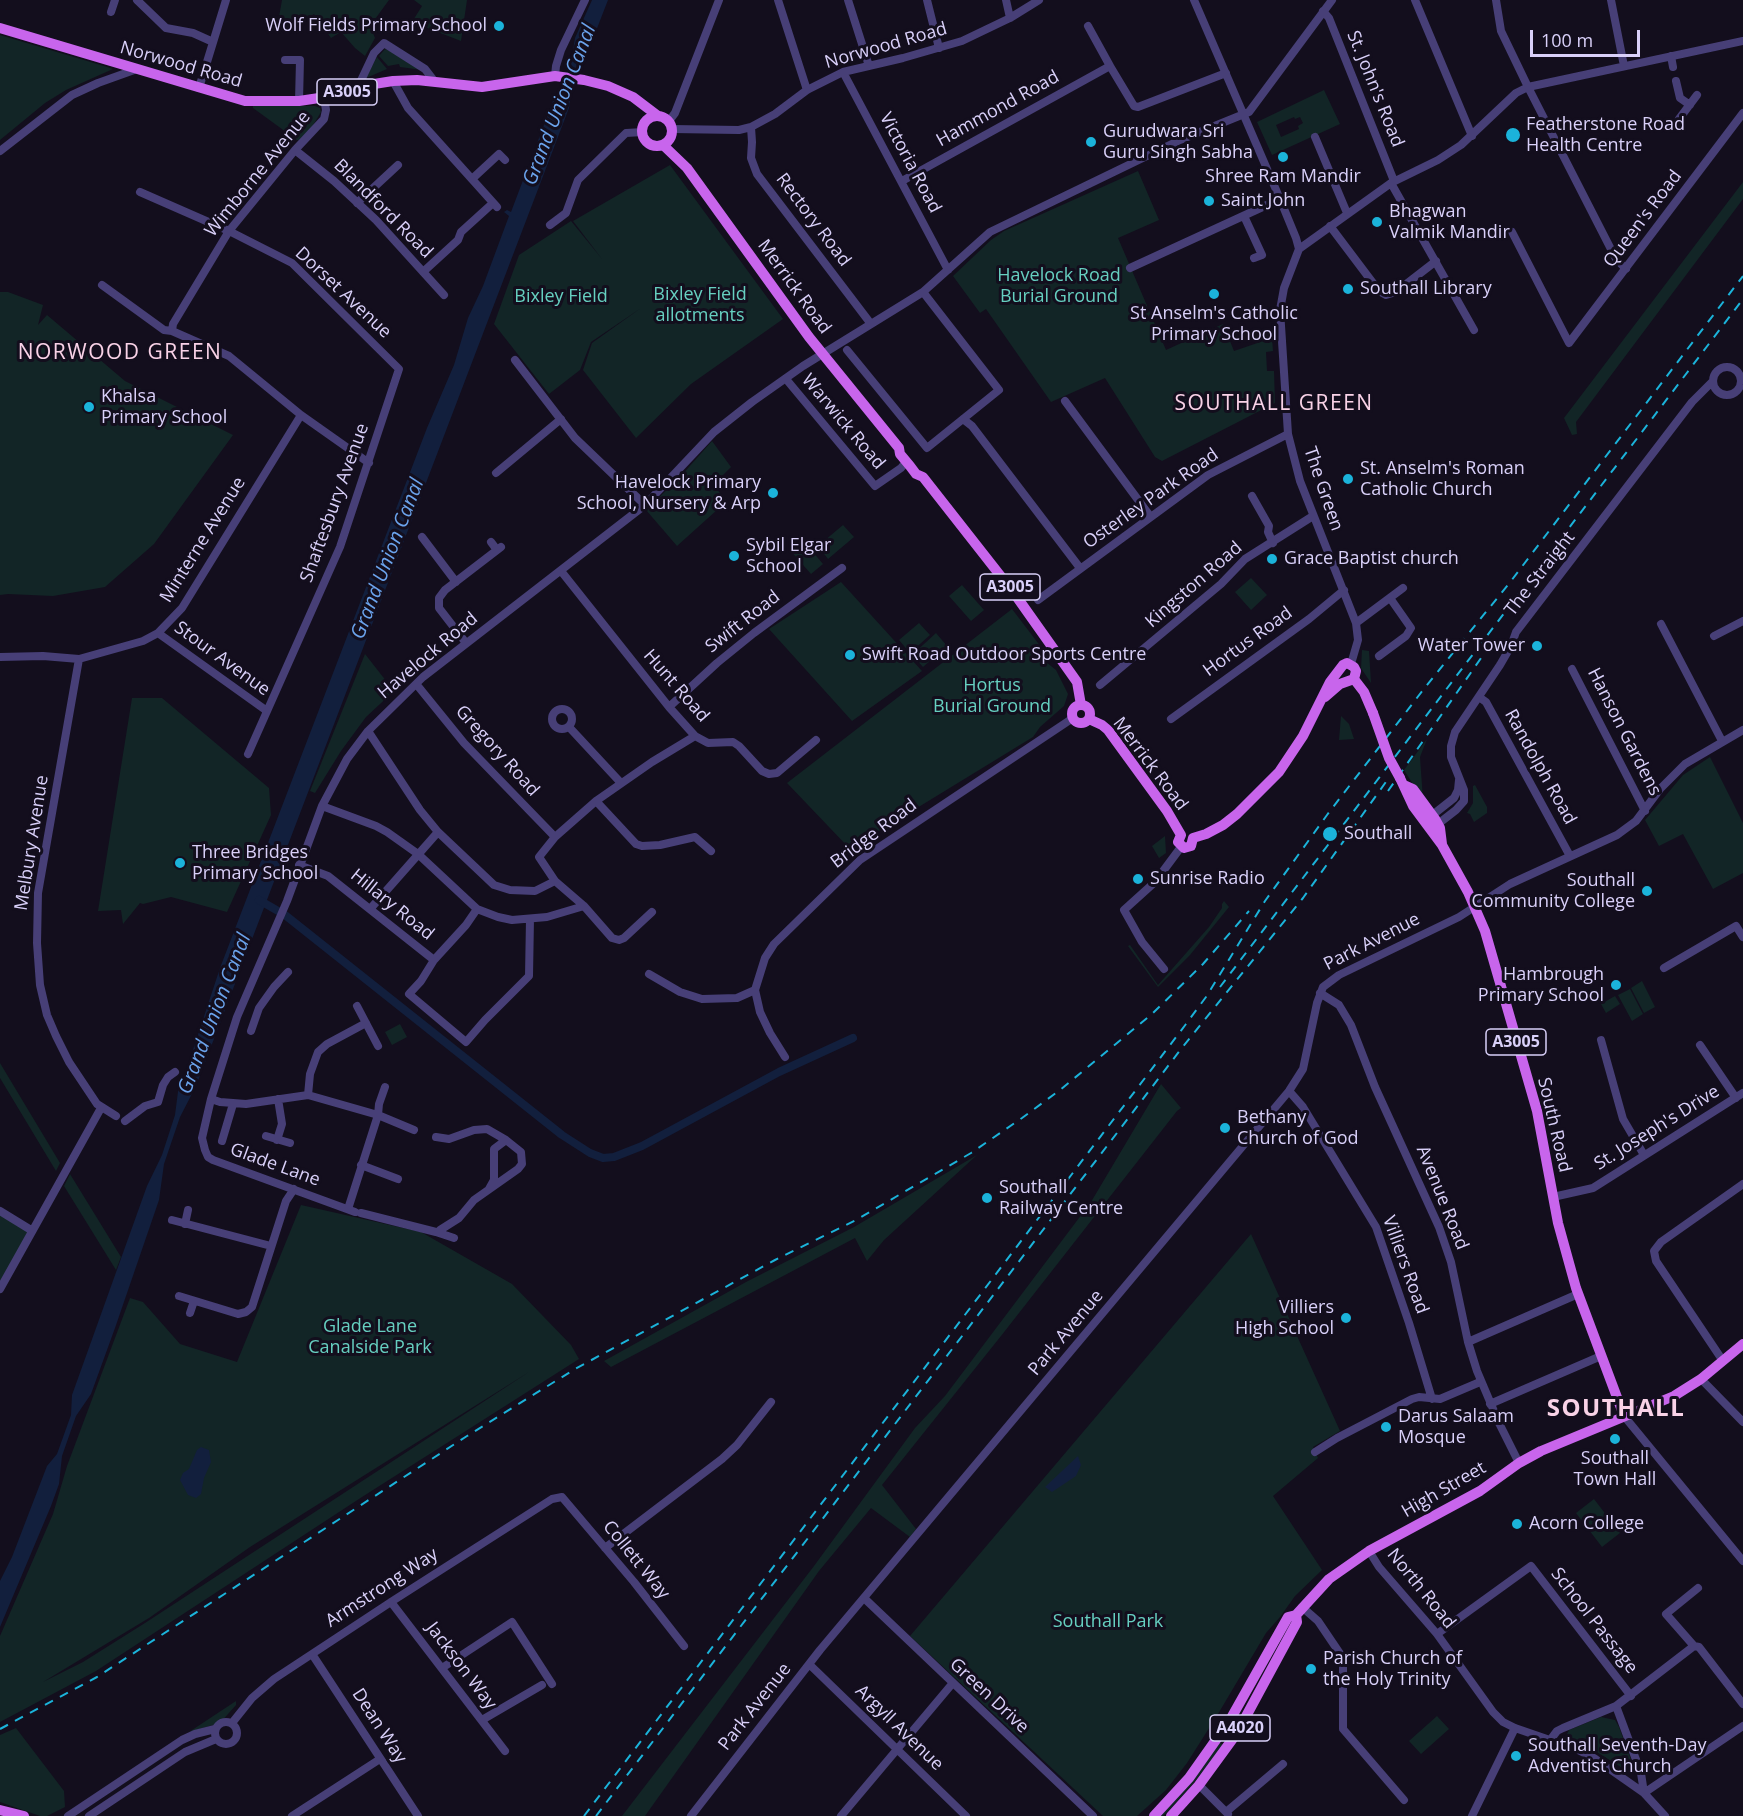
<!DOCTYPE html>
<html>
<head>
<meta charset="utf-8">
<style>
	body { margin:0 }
	#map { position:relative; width:1743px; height:1816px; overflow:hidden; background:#130e1d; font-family:"Open Sans",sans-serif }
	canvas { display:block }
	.scale { position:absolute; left:1530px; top:30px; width:110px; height:27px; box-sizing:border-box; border:3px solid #d9d0f9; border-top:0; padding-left:8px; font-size:18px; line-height:21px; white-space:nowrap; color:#d9d0f9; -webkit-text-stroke:4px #130e1d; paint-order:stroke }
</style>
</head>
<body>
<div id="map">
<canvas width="1743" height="1816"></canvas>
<div class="scale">100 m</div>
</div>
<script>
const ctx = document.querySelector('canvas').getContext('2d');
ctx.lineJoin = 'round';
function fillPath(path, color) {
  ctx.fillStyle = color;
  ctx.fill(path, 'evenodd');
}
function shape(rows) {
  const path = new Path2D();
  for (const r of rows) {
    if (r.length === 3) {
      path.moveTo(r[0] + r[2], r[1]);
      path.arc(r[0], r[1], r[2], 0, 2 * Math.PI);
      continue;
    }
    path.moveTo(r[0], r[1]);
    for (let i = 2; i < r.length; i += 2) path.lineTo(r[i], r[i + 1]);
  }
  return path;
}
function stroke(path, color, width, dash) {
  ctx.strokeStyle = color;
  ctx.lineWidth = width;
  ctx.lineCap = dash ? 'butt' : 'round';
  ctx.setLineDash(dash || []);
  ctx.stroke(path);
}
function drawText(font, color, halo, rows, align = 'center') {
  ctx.font = font + ' "Open Sans",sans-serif';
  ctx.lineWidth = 6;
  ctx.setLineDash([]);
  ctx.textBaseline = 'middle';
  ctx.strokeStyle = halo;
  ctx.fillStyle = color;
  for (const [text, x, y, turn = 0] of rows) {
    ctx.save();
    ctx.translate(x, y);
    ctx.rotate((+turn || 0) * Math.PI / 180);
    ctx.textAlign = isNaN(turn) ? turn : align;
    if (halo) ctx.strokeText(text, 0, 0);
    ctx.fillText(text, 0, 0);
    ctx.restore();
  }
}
const green = shape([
	[282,0,389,0,370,26,375,38,365,56,355,48,341,32,331,38,314,14,300,22,279,17],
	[414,0,467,0,461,41,412,22,422,6],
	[0,35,104,66,113,69,66,90,45,103,0,140],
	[385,49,394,52,423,70,400,67,399,64,388,66,379,56],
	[377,57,387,69,366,78,371,67],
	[1324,90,1340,124,1272,155,1257,122],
	[1294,117,1295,119,1300,117,1303,123,1298,126,1299,129,1281,137,1276,125],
	[253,106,315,106,320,108,321,112,312,127,300,140,297,140,253,108],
	[670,165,783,319,691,384,636,438,583,370,592,343,641,308,591,342,580,370,549,394,494,324,519,255,571,221,602,259,573,221],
	[1138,171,1159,220,1118,238,1166,350,1223,324,1234,351,1272,338,1273,351,1266,352,1267,371,1274,371,1275,403,1162,461,1155,457,1105,378,1051,402,986,309,980,313,953,276,991,240,1004,231],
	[1743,182,1743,199,1576,422,1577,434,1572,435,1564,418],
	[0,292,8,292,43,305,38,325,47,315,125,381,233,435,154,544,105,587,53,596,8,594,0,595],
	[712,441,731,467,713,485,727,501,677,546,646,510,681,476],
	[843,525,854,537,828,559,818,546],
	[801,538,823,564,811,574,789,549],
	[1251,578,1267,595,1251,610,1235,592],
	[841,582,922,671,852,721,769,629],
	[962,585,984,610,971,621,949,596],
	[1012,609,1041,647,1046,662,1056,670,1068,694,1064,706,1040,727,1033,737,850,849,787,783],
	[919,623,930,635,910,653,899,640],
	[936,633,947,646,923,667,912,655],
	[1362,650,1369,651,1371,683,1361,668],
	[365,654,394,691,366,717,341,751,315,793,310,791],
	[132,698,162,698,269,788,271,815,227,912,171,897,143,904,140,903,123,924,121,910,98,911],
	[1341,716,1349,724,1354,739,1339,740],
	[1427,739,1420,757,1423,800,1404,770],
	[1710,757,1743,823,1743,873,1713,889,1683,834,1659,846,1645,820,1683,775],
	[1475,785,1487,807,1487,813,1474,822,1470,814,1467,813,1473,803,1473,786],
	[1165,836,1166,853,1159,858,1152,846],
	[1224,901,1229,907,1190,955,1158,987,1128,946,1130,945,1158,985,1209,927,1222,908,1222,904],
	[1642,981,1655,1007,1644,1013,1631,988],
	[1630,989,1643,1014,1632,1021,1618,995],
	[1615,996,1620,1004,1606,1013,1601,1004],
	[400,1024,407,1037,392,1045,385,1032],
	[0,1063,60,1163,56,1171,0,1078],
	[1161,1084,1181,1108,1177,1111,1001,1336,882,1485,916,1529,910,1537,871,1508,819,1571,645,1816,622,1816,814,1566,915,1428,945,1396,1091,1202],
	[977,1155,884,1240,867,1261,855,1238,611,1367,604,1361,746,1282,854,1227],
	[70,1174,121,1257,116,1270,64,1186],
	[301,1205,421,1232,512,1284,571,1345,579,1359,362,1497,96,1671,0,1722,0,1636,53,1514,67,1466,130,1298,143,1302,180,1344,237,1362],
	[529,1372,145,1623,83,1662,43,1682,149,1618,250,1547],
	[0,1211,31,1230,0,1289],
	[1251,1234,1340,1431,1313,1447,1318,1458,1273,1496,1322,1570,1295,1596,1280,1617,1266,1633,1218,1714,1187,1763,1166,1790,1137,1816,1103,1816,910,1636],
	[1594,1499,1620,1533,1602,1547,1576,1513],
	[236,1701,236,1705,220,1723,189,1732],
	[1437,1716,1449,1729,1421,1754,1409,1741],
	[1601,1717,1615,1720,1619,1727,1634,1768,1632,1774,1584,1744,1566,1736,1569,1730],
	[16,1728,64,1791,65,1807,47,1816,40,1816,0,1802,0,1735],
	[1219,1742,1223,1745,1195,1781,1172,1807,1163,1816,1160,1816]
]);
const water = shape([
	[592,0,608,0,589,49,579,69,572,89,569,108,196,1086,180,1117,164,1164,159,1200,115,1328,91,1394,76,1416,62,1456,59,1484,51,1506,0,1627,0,1581,12,1557,47,1466,57,1454,71,1415,72,1395,147,1186,162,1155,175,1115,179,1084,187,1068,220,968,427,428,454,365,468,318,483,286,509,216,504,212,507,210,511,212,553,101,559,96,571,62,575,38],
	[201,1447,209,1450,211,1462,204,1478,201,1494,196,1498,188,1495,180,1480,183,1473,189,1469,197,1450],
	[1078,1456,1081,1465,1076,1476,1052,1492,1045,1487]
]);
const canal = shape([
	[259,900,285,915,562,1135,590,1153,603,1158,614,1157,642,1146,779,1072,853,1038]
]);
const minor = shape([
	[137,0,166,28,193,33,213,42],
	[778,0,807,90],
	[848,0,869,66],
	[927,0,939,48],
	[1006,0,1010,18],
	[1194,0,1280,199,1296,238,1299,249],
	[1415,0,1472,136],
	[1496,0,1501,31,1528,87,1616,259,1626,269],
	[1611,0,1624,66],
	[1323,11,1329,18,1394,181],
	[111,12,115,0],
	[1088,26,1110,66],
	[1671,56,1673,67],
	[285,60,300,60,299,101],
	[843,72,948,270],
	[555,76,556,66,561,50,585,0],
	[393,81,408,108,497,207],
	[1676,81,1680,98,1690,105],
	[199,88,226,0],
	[357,89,374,53,384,43,425,69,435,82],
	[1679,119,1697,95],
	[669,121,675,113,719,0],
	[751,127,752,142,751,158,757,174,871,324],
	[672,129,739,130,751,127,775,114,807,90,843,72,903,58,962,41,1010,18,1039,0],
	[1315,137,1347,213],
	[295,150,334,181,376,220,444,295],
	[0,151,72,95,98,83,137,69],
	[472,179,499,154,505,160],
	[902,181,1110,66,1134,106,1138,107,1226,73],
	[1391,183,1474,330],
	[140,192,229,231,292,263,399,369,340,547,248,754],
	[357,203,398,165],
	[1244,216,1262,255,1254,258],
	[550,225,566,213,578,180,626,133,643,132],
	[1330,226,1379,291,1386,295,1396,292,1436,261],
	[1512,232,1569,343,1743,113],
	[1299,249,1391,183,1438,160,1461,145,1516,93,1528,87,1743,41],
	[1299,249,1284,288,1280,310,1288,434,1300,481,1356,623,1358,640,1351,664],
	[1130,268,1280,199],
	[423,272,458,240,461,232,493,203],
	[102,285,164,330,172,331,229,356,301,415,369,463],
	[172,331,173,324,229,231,295,150,324,119,326,110,324,98],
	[847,350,927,448,999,390,923,292],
	[515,360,575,438,645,505],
	[1727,381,14],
	[786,379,875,486,901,468,906,462],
	[1065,401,1150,516],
	[963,419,972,426,1080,568],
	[496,473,561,419],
	[1252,496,1269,526,1268,532,1273,543],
	[422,537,456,582],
	[491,542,497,550],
	[561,571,669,707,695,736,708,743,733,742,739,746,762,771,769,774,777,773,816,740],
	[1038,600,1208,475,1288,434],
	[1356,623,1403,588],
	[1661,624,1722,741],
	[158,633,267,711],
	[1714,636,1743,621],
	[466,643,439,608,439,598,445,590,501,547],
	[1379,656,1406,636,1411,628,1390,598],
	[0,657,43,656,79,659,143,641,158,633,182,608,301,415],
	[79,659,38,893,37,943,40,985,47,1015,56,1036,69,1062,97,1104,116,1116],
	[1572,669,1645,811],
	[417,685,464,743,555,837],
	[1100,685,1221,584,1245,559,1313,516],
	[1479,697,1486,702,1570,856],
	[669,707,717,663,754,633,842,568],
	[562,719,10],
	[1171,719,1309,619,1344,590],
	[569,727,621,783],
	[368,731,420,810,438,832,494,885,510,890,535,891,555,881],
	[596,801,636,844,642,846,660,845,695,837,711,851],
	[322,806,376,826,387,832,418,854,477,909,498,917,512,920,547,917,584,906],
	[1430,817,1454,798,1458,790,1459,780],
	[1438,824,1456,810,1464,801,1464,790,1451,757,1451,746,1455,732,1500,665,1511,646,1516,632,1692,402,1713,381],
	[299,865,328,876,434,960,466,925,477,909],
	[371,908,438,832],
	[652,912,624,938,619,940,612,938,584,906,555,881,539,857,555,837,596,801,652,762,695,736],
	[434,960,421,981,409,994,466,1042,485,1020,529,976,530,919],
	[1664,968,1736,926,1743,937],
	[1164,969,1142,942,1124,910,1155,882,1181,847],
	[649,974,680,992,702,999,737,998,755,990],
	[1320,993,1339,1005,1351,1025,1375,1087,1439,1227,1451,1262,1468,1342,1477,1371,1499,1423,1519,1463],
	[357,1006,378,1046],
	[251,1031,259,1008,274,987,288,972],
	[1601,1040,1623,1119,1644,1155],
	[1700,1045,1736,1098],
	[785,1057,770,1033,760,1012,755,990,765,958,774,944,860,860,1073,718],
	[1289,1091,1303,1107,1376,1227,1409,1323,1432,1399],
	[308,1095,310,1074,318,1052,327,1044,366,1023],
	[211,1099,220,1102,246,1104,308,1095,378,1115,414,1130],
	[125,1121,145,1106,158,1102,163,1085,168,1077,175,1072],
	[266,1136,290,1143],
	[436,1137,449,1139,474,1130,487,1129,506,1140],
	[277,1140,282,1124,278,1099],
	[222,1141,233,1104],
	[361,1165,398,1179],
	[1553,1197,1593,1188,1743,1093],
	[348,1209,378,1115,379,1104,385,1087],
	[0,1211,31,1230],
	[355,1212,213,1160,208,1157,205,1150,202,1138,211,1099,237,1017,287,901,322,806,347,759,368,731,423,677,645,505,714,432,752,402,803,366,923,292,990,232,1180,140,1249,112,1332,0],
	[361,1213,436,1232,454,1238],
	[172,1220,271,1246],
	[185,1224,188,1210],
	[439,1233,440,1230,459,1218,474,1200,518,1169,522,1164,521,1152,506,1140,494,1149,494,1180,489,1189],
	[0,1289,101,1108],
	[179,1296,238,1314,246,1312,252,1307,286,1201,294,1189],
	[190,1313,194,1301],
	[1468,1342,1578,1294],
	[1723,1361,1656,1261,1654,1251,1661,1242,1743,1184],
	[1701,1379,1743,1422],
	[1490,1404,1601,1356],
	[1624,1416,1743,1561],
	[1315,1452,1337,1438,1412,1399,1419,1397,1440,1399,1480,1382],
	[605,1548,722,1459,737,1445,771,1402],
	[1369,1551,1379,1567,1437,1634,1493,1712,1503,1722,1515,1728,1576,1749,1594,1758,1644,1793,1665,1816],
	[864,1598,1093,1816],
	[391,1602,505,1751],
	[1302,1607,1318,1621,1343,1658,1343,1729,1404,1800],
	[1437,1634,1531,1566,1631,1696],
	[1694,1646,1666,1614,1698,1588],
	[312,1654,418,1816],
	[809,1664,966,1816],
	[442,1668,512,1622,552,1684],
	[1616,1706,1641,1773,1644,1793],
	[482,1720,542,1685],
	[226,1733,11],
	[232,1723,252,1698,274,1679,394,1600,552,1499,562,1497,634,1582,684,1646],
	[1551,1739,1557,1731,1563,1728,1616,1706,1694,1646,1699,1647,1743,1704],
	[1199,1785,1228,1814],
	[1644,1793,1743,1726],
	[1226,1812,1283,1764],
	[68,1816,182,1740,195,1734,215,1729],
	[89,1816,185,1752,216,1739],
	[292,1816,380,1759],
	[691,1816,820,1650,1289,1091,1303,1069,1317,1003,1323,987,1339,975,1459,917,1510,884,1617,835,1636,821,1660,789,1685,764,1743,730],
	[841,1816,952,1684],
	[1472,1816,1515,1728]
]);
const major = shape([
	[0,28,245,101,299,101,339,95,374,84,393,81,417,80,482,87,555,76,584,80,608,86,633,97,658,116],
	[657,131,15],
	[663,145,687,168,809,337,899,448,900,454,910,466,916,474,923,477,1014,593,1077,682,1081,705],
	[1354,679,1364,692,1373,713],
	[1325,697,1340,684,1354,679],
	[1081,714,9],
	[1089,719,1102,725,1108,730,1167,811,1181,835],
	[1400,778,1413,806,1442,845,1468,892,1485,931,1537,1111,1558,1223,1576,1288,1624,1416],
	[1404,785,1413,789,1435,819,1440,828,1442,844],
	[1181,835,1178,842,1184,848,1191,846,1193,838],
	[1193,838,1206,834,1223,825,1237,814,1279,772,1303,736,1330,682,1343,665,1347,663,1354,667,1356,671,1354,679],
	[1296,1615,1329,1579,1369,1551,1480,1491,1519,1463,1541,1451,1674,1396,1701,1379,1743,1344],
	[0,1810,24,1816],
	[1154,1816,1189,1778,1230,1720,1288,1617,1296,1615],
	[1171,1816,1199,1785,1237,1733,1297,1622,1296,1615]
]);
const rail = shape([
	[1388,791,1486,651],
	[1220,987,1743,299],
	[0,1729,97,1677,467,1436,575,1369,775,1260,856,1220,971,1153,1022,1118,1060,1090,1152,1014,1203,964,1249,911],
	[584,1816,1186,1024,1206,997,1265,901,1327,815,1423,690,1511,581,1743,276],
	[596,1816,1181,1049,1303,898,1388,779]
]);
const majorBridge = shape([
	[1373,713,1389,758,1400,778]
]);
const markers = [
	[499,26,6,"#1bb3da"],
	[1513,135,8,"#1bb3da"],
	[1091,142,6,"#1bb3da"],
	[1283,157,6,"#1bb3da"],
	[1209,201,6,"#1bb3da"],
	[1377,222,6,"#1bb3da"],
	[1348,289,6,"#1bb3da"],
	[1214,294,6,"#1bb3da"],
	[89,407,6,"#1bb3da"],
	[1348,479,6,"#1bb3da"],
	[773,493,6,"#1bb3da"],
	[734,556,6,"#1bb3da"],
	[1272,559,6,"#1bb3da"],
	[1537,646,6,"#1bb3da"],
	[850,655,6,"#1bb3da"],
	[1330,834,8,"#1bb3da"],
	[180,863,6,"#1bb3da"],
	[1138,879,6,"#1bb3da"],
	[1647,891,6,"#1bb3da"],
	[1616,985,6,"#1bb3da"],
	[1225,1128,6,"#1bb3da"],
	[987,1198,6,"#1bb3da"],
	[1346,1318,6,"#1bb3da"],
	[1386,1427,6,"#1bb3da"],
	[1615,1439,6,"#1bb3da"],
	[1517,1524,6,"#1bb3da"],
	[1311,1669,6,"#1bb3da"],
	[1516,1756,6,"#1bb3da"]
];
const shields = [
	[347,92,60],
	[1010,587,60],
	[1516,1042,60],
	[1240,1728,60]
];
const shieldNames = [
	["A3005",347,92],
	["A3005",1010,587],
	["A3005",1516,1042],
	["A4020",1240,1728]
];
const poiNames = [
	["Wolf Fields Primary School",487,26,"right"],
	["Featherstone Road",1526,125],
	["Health Centre",1526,146],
	["Gurudwara Sri",1103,132],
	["Guru Singh Sabha",1103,153],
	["Shree Ram Mandir",1283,177,"center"],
	["Saint John",1221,201],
	["Bhagwan",1389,212],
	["Valmik Mandir",1389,233],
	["Southall Library",1360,289],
	["St Anselm's Catholic",1214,314,"center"],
	["Primary School",1214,335,"center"],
	["Khalsa",101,397],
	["Primary School",101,418],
	["St. Anselm's Roman",1360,469],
	["Catholic Church",1360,490],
	["Havelock Primary",761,483,"right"],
	["School, Nursery & Arp",761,504,"right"],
	["Sybil Elgar",746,546],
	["School",746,567],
	["Grace Baptist church",1284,559],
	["Water Tower",1525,646,"right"],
	["Swift Road Outdoor Sports Centre",862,655],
	["Southall",1344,834],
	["Three Bridges",192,853],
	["Primary School",192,874],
	["Sunrise Radio",1150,879],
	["Southall",1635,881,"right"],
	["Community College",1635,902,"right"],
	["Hambrough",1604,975,"right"],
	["Primary School",1604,996,"right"],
	["Bethany",1237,1118],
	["Church of God",1237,1139],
	["Southall",999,1188],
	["Railway Centre",999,1209],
	["Villiers",1334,1308,"right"],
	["High School",1334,1329,"right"],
	["Darus Salaam",1398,1417],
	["Mosque",1398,1438],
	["Southall",1615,1459,"center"],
	["Town Hall",1615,1480,"center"],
	["Acorn College",1529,1524],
	["Parish Church of",1323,1659],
	["the Holy Trinity",1323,1680],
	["Southall Seventh-Day",1528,1746],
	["Adventist Church",1528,1767]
];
const streetNames = [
	["Norwood Road",886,46,-16],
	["Norwood Road",181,65,16],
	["St. John's Road",1375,89,68],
	["Hammond Road",998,109,-29],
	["Victoria Road",910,163,62],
	["Wimborne Avenue",258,174,-51],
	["Blandford Road",383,209,45],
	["Queen's Road",1643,219,-53],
	["Rectory Road",813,220,53],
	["Merrick Road",794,287,54],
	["Dorset Avenue",343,293,43],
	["Warwick Road",843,422,50],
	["The Green",1323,489,71],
	["Osterley Park Road",1151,499,-35],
	["Shaftesbury Avenue",335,503,-70],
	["Minterne Avenue",203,540,-58],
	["The Straight",1540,574,-52],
	["Kingston Road",1194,585,-41],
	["Swift Road",743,622,-38],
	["Hortus Road",1248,642,-36],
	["Havelock Road",428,656,-40],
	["Stour Avenue",222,659,36],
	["Hunt Road",676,686,49],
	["Hanson Gardens",1624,732,63],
	["Gregory Road",497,751,48],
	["Merrick Road",1150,764,53],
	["Randolph Road",1540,767,61],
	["Bridge Road",874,834,-37],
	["Melbury Avenue",32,843,-81],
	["Hillary Road",392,905,39],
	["Park Avenue",1372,942,-27],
	["South Road",1554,1125,77],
	["St. Joseph's Drive",1657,1128,-32],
	["Glade Lane",275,1165,20],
	["Avenue Road",1442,1198,68],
	["Villiers Road",1405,1265,70],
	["Park Avenue",1066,1333,-50],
	["High Street",1444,1490,-30],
	["Collett Way",636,1560,51],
	["Armstrong Way",382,1588,-33],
	["North Road",1421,1589,51],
	["School Passage",1594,1621,52],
	["Jackson Way",461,1666,53],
	["Green Drive",989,1696,43],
	["Park Avenue",755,1707,-52],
	["Dean Way",379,1726,57],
	["Argyll Avenue",899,1728,44]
];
const parkNames = [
	["Havelock Road",1059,276],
	["Burial Ground",1059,297],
	["Bixley Field",700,295],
	["allotments",700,316],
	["Bixley Field",561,297],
	["Hortus",992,686],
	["Burial Ground",992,707],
	["Glade Lane",370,1327],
	["Canalside Park",370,1348],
	["Southall Park",1108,1622]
];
const waterNames = [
	["Grand Union Canal",560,105,-69],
	["Grand Union Canal",388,559,-69],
	["Grand Union Canal",215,1014,-69]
];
const quarterNames = [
	["NORWOOD GREEN",120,353],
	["SOUTHALL GREEN",1274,404]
];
const districtNames = [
	["SOUTHALL",1616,1409]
];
fillPath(green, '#122526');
fillPath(water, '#121f3d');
stroke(canal, '#121f3d', 8);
stroke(minor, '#473f77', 8);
stroke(major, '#c865ec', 10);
stroke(rail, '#1bb3da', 2, [9, 8]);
stroke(majorBridge, '#c865ec', 10);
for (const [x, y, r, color] of markers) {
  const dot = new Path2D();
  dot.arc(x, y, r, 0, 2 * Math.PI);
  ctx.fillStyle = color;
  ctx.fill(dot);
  stroke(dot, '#130e1d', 2);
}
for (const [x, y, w] of shields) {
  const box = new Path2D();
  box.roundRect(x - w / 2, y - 13, w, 26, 4.5);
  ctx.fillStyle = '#130e1d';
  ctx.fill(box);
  stroke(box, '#d9d0f9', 1.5);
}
drawText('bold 16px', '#d9d0f9', null, shieldNames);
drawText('18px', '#d9d0f9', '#130e1d', poiNames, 'left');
drawText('18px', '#d9d0f9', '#130e1d', streetNames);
drawText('18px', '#66cfc0', '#130e1d', parkNames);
drawText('italic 20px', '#6ba3ec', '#130e1d', waterNames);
ctx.letterSpacing = '1.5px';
drawText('21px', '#f9d2e7', '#130e1d', quarterNames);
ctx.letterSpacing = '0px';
ctx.letterSpacing = '1.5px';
drawText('bold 24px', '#f9d2e7', '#130e1d', districtNames);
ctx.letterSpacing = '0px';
</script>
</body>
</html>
